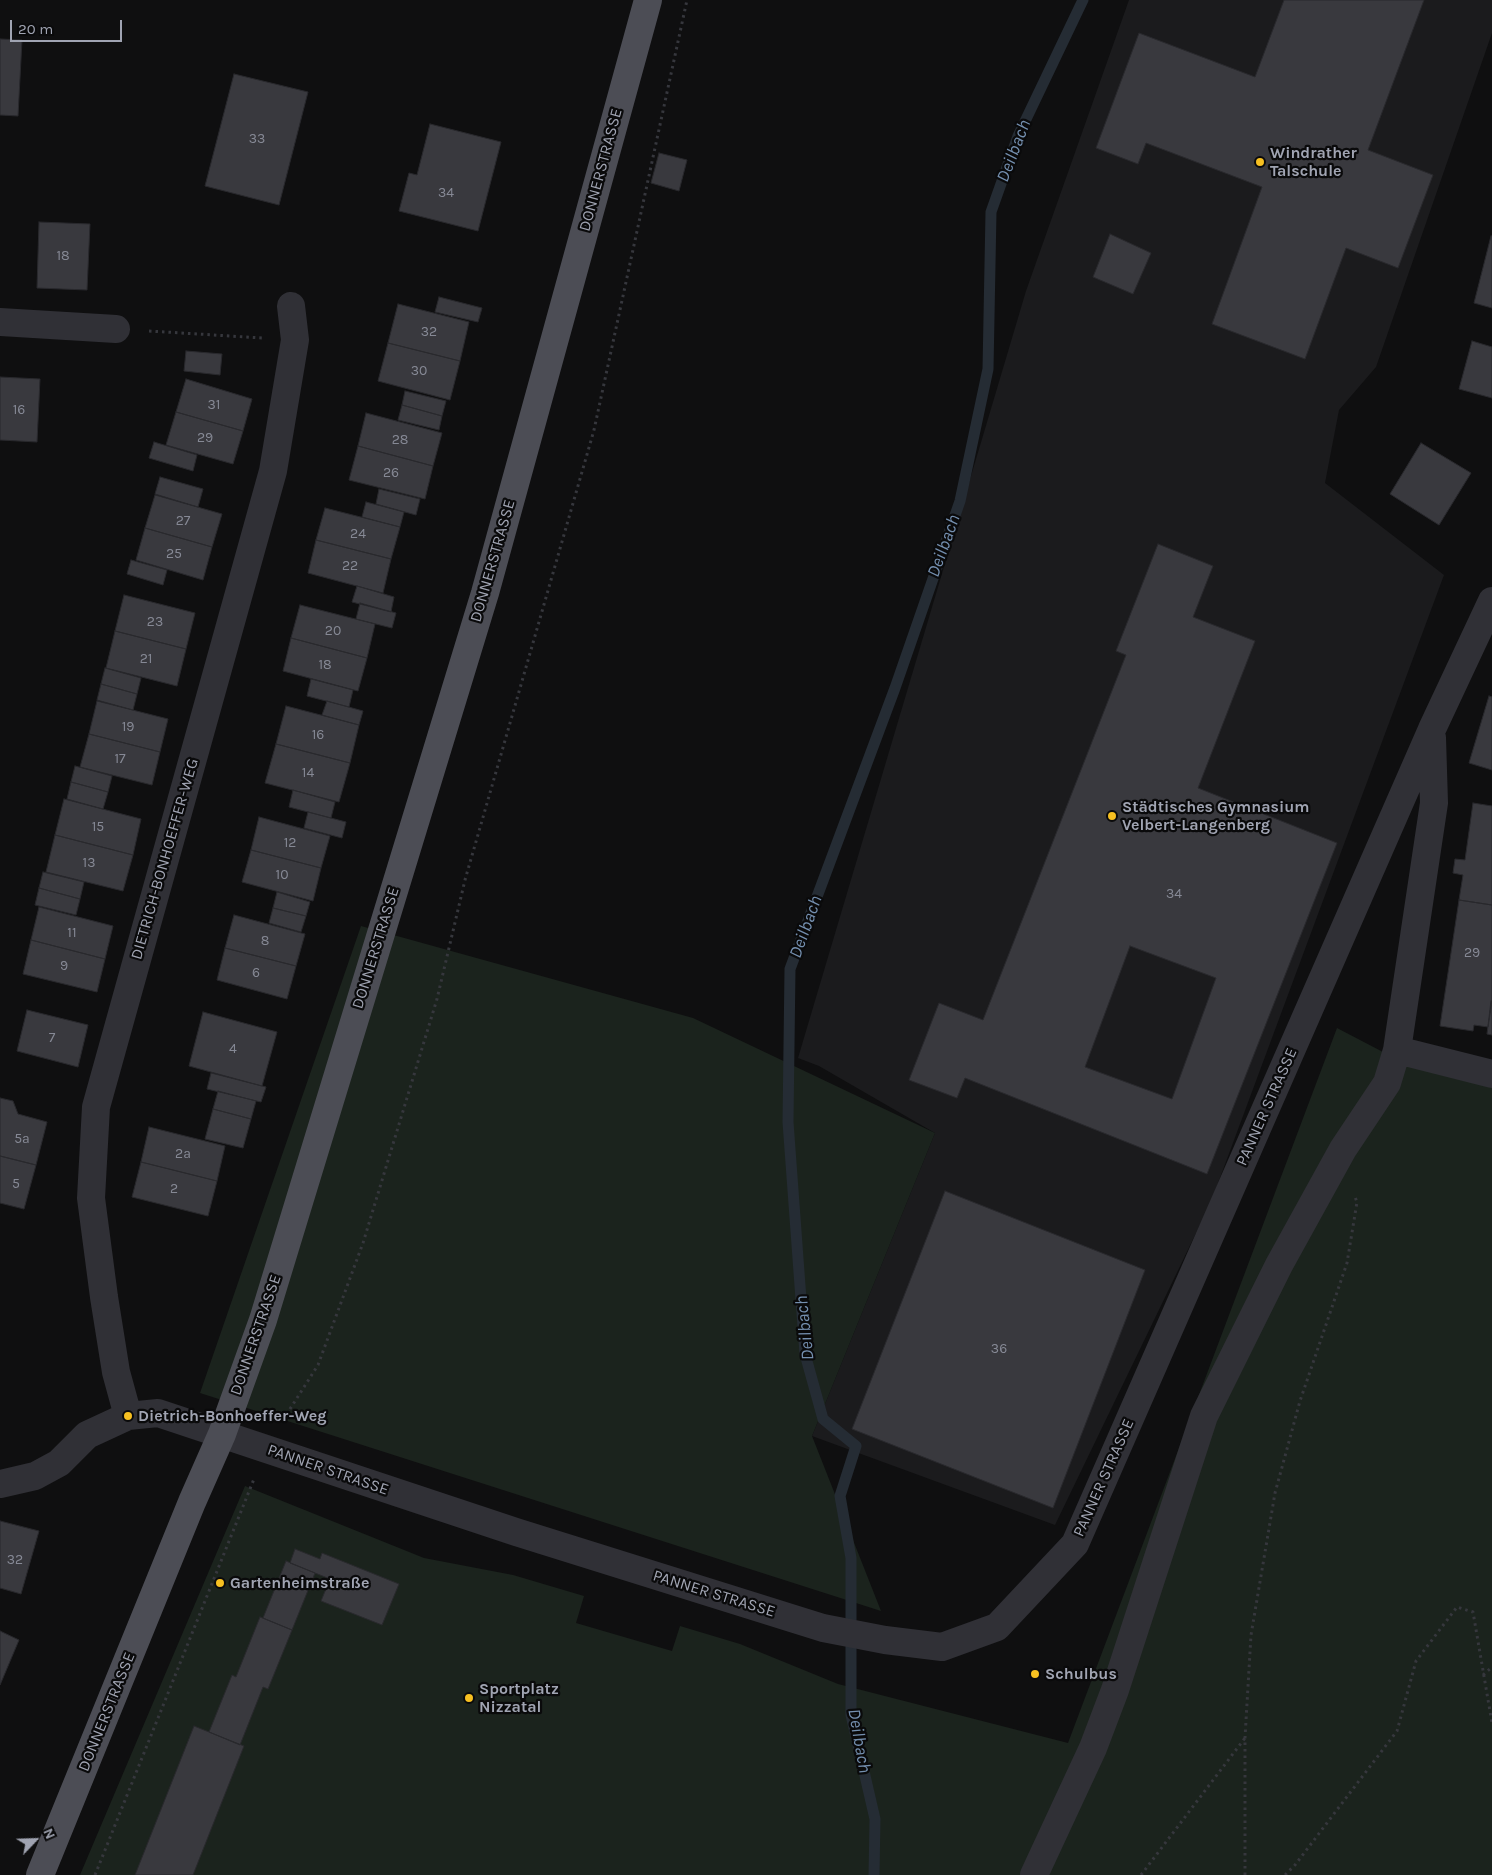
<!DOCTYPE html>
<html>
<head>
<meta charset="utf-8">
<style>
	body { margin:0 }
	#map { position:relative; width:1492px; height:1875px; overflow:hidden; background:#0f0f10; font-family:Karla,sans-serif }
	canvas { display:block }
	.north { position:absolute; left:10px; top:1815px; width:50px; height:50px; -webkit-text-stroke:4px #0a0a0b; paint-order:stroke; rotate:66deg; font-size:14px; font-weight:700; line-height:20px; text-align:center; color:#a0a4b2 }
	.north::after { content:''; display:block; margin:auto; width:18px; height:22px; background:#a0a4b2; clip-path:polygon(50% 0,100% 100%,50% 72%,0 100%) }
	.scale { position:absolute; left:10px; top:20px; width:112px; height:22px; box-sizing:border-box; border:2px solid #a0a4b2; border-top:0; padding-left:6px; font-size:15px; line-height:18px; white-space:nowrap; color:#a0a4b2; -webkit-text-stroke:4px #0a0a0b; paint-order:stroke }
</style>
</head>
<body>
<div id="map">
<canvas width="1492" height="1875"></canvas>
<div class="north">N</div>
<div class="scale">20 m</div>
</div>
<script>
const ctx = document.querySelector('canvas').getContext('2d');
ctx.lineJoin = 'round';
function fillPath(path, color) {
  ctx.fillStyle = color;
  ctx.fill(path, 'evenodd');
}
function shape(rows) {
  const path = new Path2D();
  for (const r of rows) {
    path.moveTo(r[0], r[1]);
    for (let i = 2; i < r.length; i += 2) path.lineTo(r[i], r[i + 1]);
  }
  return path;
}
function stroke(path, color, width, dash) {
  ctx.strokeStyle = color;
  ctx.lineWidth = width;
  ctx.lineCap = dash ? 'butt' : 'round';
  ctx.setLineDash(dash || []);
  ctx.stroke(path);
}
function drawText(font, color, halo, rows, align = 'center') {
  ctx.font = font + ' Karla,sans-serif';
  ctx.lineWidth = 4.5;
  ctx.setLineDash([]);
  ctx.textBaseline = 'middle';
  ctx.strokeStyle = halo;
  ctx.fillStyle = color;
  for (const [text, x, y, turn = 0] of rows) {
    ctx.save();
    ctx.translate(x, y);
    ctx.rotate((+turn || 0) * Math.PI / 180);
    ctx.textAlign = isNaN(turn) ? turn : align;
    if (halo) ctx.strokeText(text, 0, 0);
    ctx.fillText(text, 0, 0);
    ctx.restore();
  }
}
const built = shape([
	[1129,0,1492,0,1492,33,1376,367,1339,410,1325,483,1444,575,1211,1202,1055,1525,812,1436,935,1133,819,1066,798,1058,1026,291]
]);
const green = shape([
	[361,926,693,1018,935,1133,812,1436,881,1611,200,1393],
	[1337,1028,1383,1052,1492,1077,1492,1875,80,1875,245,1486,424,1558,513,1575,584,1596,576,1623,672,1651,680,1626,740,1644,838,1684,1068,1743]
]);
const stream = shape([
	[874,1875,875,1819,851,1715,851,1558,840,1496,856,1446,823,1419,805,1354,788,1122,790,969,895,688,960,501,988,369,991,212,1018,136,1083,0]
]);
const building = shape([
	[1284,0,1424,0,1368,150,1433,175,1398,268,1346,248,1305,359,1212,324,1262,187,1146,143,1138,164,1096,148,1139,33,1255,77,1284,0],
	[0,39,22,40,18,116,0,115,0,39],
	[234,74,308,92,279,205,205,186,234,74],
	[430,124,501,142,478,231,399,211,409,173,417,175,430,124],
	[659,153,687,160,679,191,651,183,659,153],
	[39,222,90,224,87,290,37,288,39,222],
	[1110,234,1151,253,1133,294,1093,277,1110,234],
	[1491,236,1492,236,1492,308,1474,303,1491,236],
	[439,297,482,308,478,322,435,312,439,297],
	[398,304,469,322,460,361,388,343,398,304],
	[1472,341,1492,347,1492,398,1459,389,1472,341],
	[388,343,460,361,450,400,378,381,388,343],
	[186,351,222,354,220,375,184,371,186,351],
	[0,377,40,379,37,442,0,440,0,377],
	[186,379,252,399,243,431,176,412,186,379],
	[405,391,446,401,442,416,402,405,405,391],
	[402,405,442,416,439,430,398,420,402,405],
	[176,412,243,431,233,464,166,445,176,412],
	[366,413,442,433,433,466,358,446,366,413],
	[154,442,197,455,193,471,149,458,154,442],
	[1421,443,1471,473,1439,525,1390,494,1421,443],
	[358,446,433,466,425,499,349,480,358,446],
	[160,477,203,489,198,507,155,494,160,477],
	[379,489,420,499,416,515,376,504,379,489],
	[155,495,222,514,212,547,145,528,155,495],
	[366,502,404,512,400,527,362,517,366,502],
	[325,508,400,527,391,559,316,540,325,508],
	[145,528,212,547,203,580,136,560,145,528],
	[316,540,391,559,383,593,308,573,316,540],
	[1158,544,1213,566,1193,617,1255,641,1198,788,1337,843,1207,1174,965,1078,957,1098,909,1080,939,1003,983,1020,1126,655,1116,651,1158,544],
	[1130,946,1216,978,1172,1099,1085,1067,1130,946],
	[131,560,167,570,163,585,127,574,131,560],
	[357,586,394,597,391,612,352,602,357,586],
	[124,595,195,613,186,649,115,631,124,595],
	[360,603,396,613,392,628,356,619,360,603],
	[300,605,375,624,367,658,291,638,300,605],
	[115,631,186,649,177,686,106,668,115,631],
	[291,638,367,658,358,691,283,671,291,638],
	[105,668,141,678,137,694,101,684,105,668],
	[311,679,353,690,349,707,307,696,311,679],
	[101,684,137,694,133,710,97,700,101,684],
	[1489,696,1492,697,1492,770,1469,763,1489,696],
	[97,701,168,719,160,752,89,734,97,701],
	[327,701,363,711,359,725,322,715,327,701],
	[286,706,359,725,350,763,276,744,286,706],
	[89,734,160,752,152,785,80,767,89,734],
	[276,744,350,763,339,802,265,783,276,744],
	[75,766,112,776,108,792,71,782,75,766],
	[71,782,108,792,103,809,67,799,71,782],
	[293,790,335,802,331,818,289,807,293,790],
	[64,799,141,819,133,855,55,835,64,799],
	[1473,803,1492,806,1492,905,1459,900,1463,875,1453,873,1455,859,1465,860,1473,803],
	[308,812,346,822,342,838,304,828,308,812],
	[259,817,330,836,321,868,251,850,259,817],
	[55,835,133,855,123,891,46,872,55,835],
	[251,850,321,868,313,901,242,882,251,850],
	[43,872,84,882,80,899,39,888,43,872],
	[39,888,80,899,76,915,35,905,39,888],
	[277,892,310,902,306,916,273,908,277,892],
	[1459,900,1492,905,1492,1001,1488,1027,1474,1025,1473,1031,1440,1026,1459,900],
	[39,907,113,926,105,959,31,940,39,907],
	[273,908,306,916,301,932,269,923,273,908],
	[234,915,305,934,296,966,225,948,234,915],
	[31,940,105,959,97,992,23,974,31,940],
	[225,948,296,966,287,999,217,980,225,948],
	[1491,1001,1492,1001,1492,1035,1487,1034,1491,1001],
	[27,1010,88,1025,78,1067,17,1051,27,1010],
	[203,1012,277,1032,262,1086,189,1066,203,1012],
	[211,1073,266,1087,261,1102,207,1089,211,1073],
	[218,1091,256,1101,251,1119,213,1109,218,1091],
	[0,1098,13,1101,18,1114,47,1122,36,1165,0,1156,0,1098],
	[213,1109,251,1119,243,1148,205,1139,213,1109],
	[149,1127,225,1146,217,1181,141,1162,149,1127],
	[0,1156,36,1165,24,1209,0,1203,0,1156],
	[141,1162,217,1181,208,1216,132,1197,141,1162],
	[945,1191,1145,1270,1053,1508,852,1429,945,1191],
	[0,1521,39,1531,21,1594,0,1588,0,1521],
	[295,1549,320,1559,322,1553,399,1584,382,1625,321,1601,330,1579,290,1563,295,1549],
	[286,1561,315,1573,292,1630,263,1618,286,1561],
	[260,1617,292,1630,268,1689,263,1687,240,1745,209,1732,232,1675,236,1677,260,1617],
	[0,1631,19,1640,0,1685,0,1631],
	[194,1726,244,1746,193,1875,135,1875,194,1726]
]);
const path = shape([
	[149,331,262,338],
	[283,1420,318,1365,363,1243,437,999,465,880,594,430,687,0],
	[1483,1675,1492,1667],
	[95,1875,254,1479],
	[1141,1875,1245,1738],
	[1245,1875,1245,1738,1251,1635,1275,1493,1300,1401,1347,1263,1357,1202,1355,1197],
	[1285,1875,1295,1865,1397,1731,1416,1661,1457,1607,1473,1612,1492,1723]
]);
const minor = shape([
	[0,322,116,329],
	[1397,1050,1492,1074],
	[128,1416,116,1372,104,1297,91,1198,96,1107,273,471,295,340,291,306],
	[0,1484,35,1476,59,1463,87,1435,128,1416,158,1413,516,1532,823,1628,885,1640,942,1647,997,1627,1075,1544,1432,729,1492,601],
	[1034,1875,1093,1748,1115,1690,1204,1416,1279,1265,1343,1149,1387,1083,1397,1050,1434,803,1432,738]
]);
const major = shape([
	[40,1875,192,1502,222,1434,263,1320,485,593,648,0]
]);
const markers = [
	[1260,162,5,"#f7c021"],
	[1112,816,5,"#f7c021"],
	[128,1416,5,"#f7c021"],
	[220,1583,5,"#f7c021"],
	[1035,1674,5,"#f7c021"],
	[469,1698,5,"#f7c021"]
];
const numberNames = [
	["33",257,139],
	["34",446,193],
	["18",63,256],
	["32",429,332],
	["30",419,371],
	["31",214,405],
	["16",19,410],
	["29",205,438],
	["28",400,440],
	["26",391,473],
	["27",183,521],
	["24",358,534],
	["25",174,554],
	["22",350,566],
	["23",155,622],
	["20",333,631],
	["21",146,659],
	["18",325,665],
	["19",128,727],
	["16",318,735],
	["17",120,759],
	["14",308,773],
	["15",98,827],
	["12",290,843],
	["13",89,863],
	["10",282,875],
	["34",1174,894],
	["11",72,933],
	["8",265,941],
	["29",1472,953],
	["9",64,966],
	["6",256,973],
	["7",52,1038],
	["4",233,1049],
	["5a",22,1139],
	["2a",183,1154],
	["5",16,1184],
	["2",174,1189],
	["36",999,1349],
	["32",15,1560]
];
const poiNames = [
	["Windrather",1270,153],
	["Talschule",1270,171],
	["Städtisches Gymnasium",1122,807],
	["Velbert-Langenberg",1122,825],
	["Dietrich-Bonhoeffer-Weg",138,1416],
	["Gartenheimstraße",230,1583],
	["Schulbus",1045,1674],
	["Sportplatz",479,1689],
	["Nizzatal",479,1707]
];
const streetNames = [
	["DONNERSTRASSE",601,170,-75],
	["DONNERSTRASSE",493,561,-74],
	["DIETRICH-BONHOEFFER-WEG",165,859,-74],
	["DONNERSTRASSE",376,948,-73],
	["PANNER STRASSE",1267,1107,-66],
	["DONNERSTRASSE",256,1335,-71],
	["PANNER STRASSE",328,1470,19],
	["PANNER STRASSE",1104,1478,-66],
	["PANNER STRASSE",714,1594,17],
	["DONNERSTRASSE",107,1712,-68]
];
const waterNames = [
	["Deilbach",1014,151,-69],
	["Deilbach",944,546,-70],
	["Deilbach",806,927,-70],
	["Deilbach",805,1328,-96],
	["Deilbach",859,1741,80]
];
fillPath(built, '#1b1b1d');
fillPath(green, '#1b231d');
stroke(stream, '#252c34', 11);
fillPath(building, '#39393e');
stroke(building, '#29292d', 1);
stroke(path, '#36373d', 3, [2.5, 4]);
stroke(minor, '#303036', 28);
stroke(major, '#4c4d55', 28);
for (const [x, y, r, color] of markers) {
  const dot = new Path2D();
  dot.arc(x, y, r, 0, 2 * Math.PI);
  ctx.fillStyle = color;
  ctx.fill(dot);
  stroke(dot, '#0a0a0b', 2);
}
drawText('14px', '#868995', null, numberNames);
drawText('bold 16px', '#a0a4b2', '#0a0a0b', poiNames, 'left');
drawText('16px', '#a0a4b2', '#0a0a0b', streetNames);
drawText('italic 18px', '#748faf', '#0a0a0b', waterNames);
</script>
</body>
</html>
